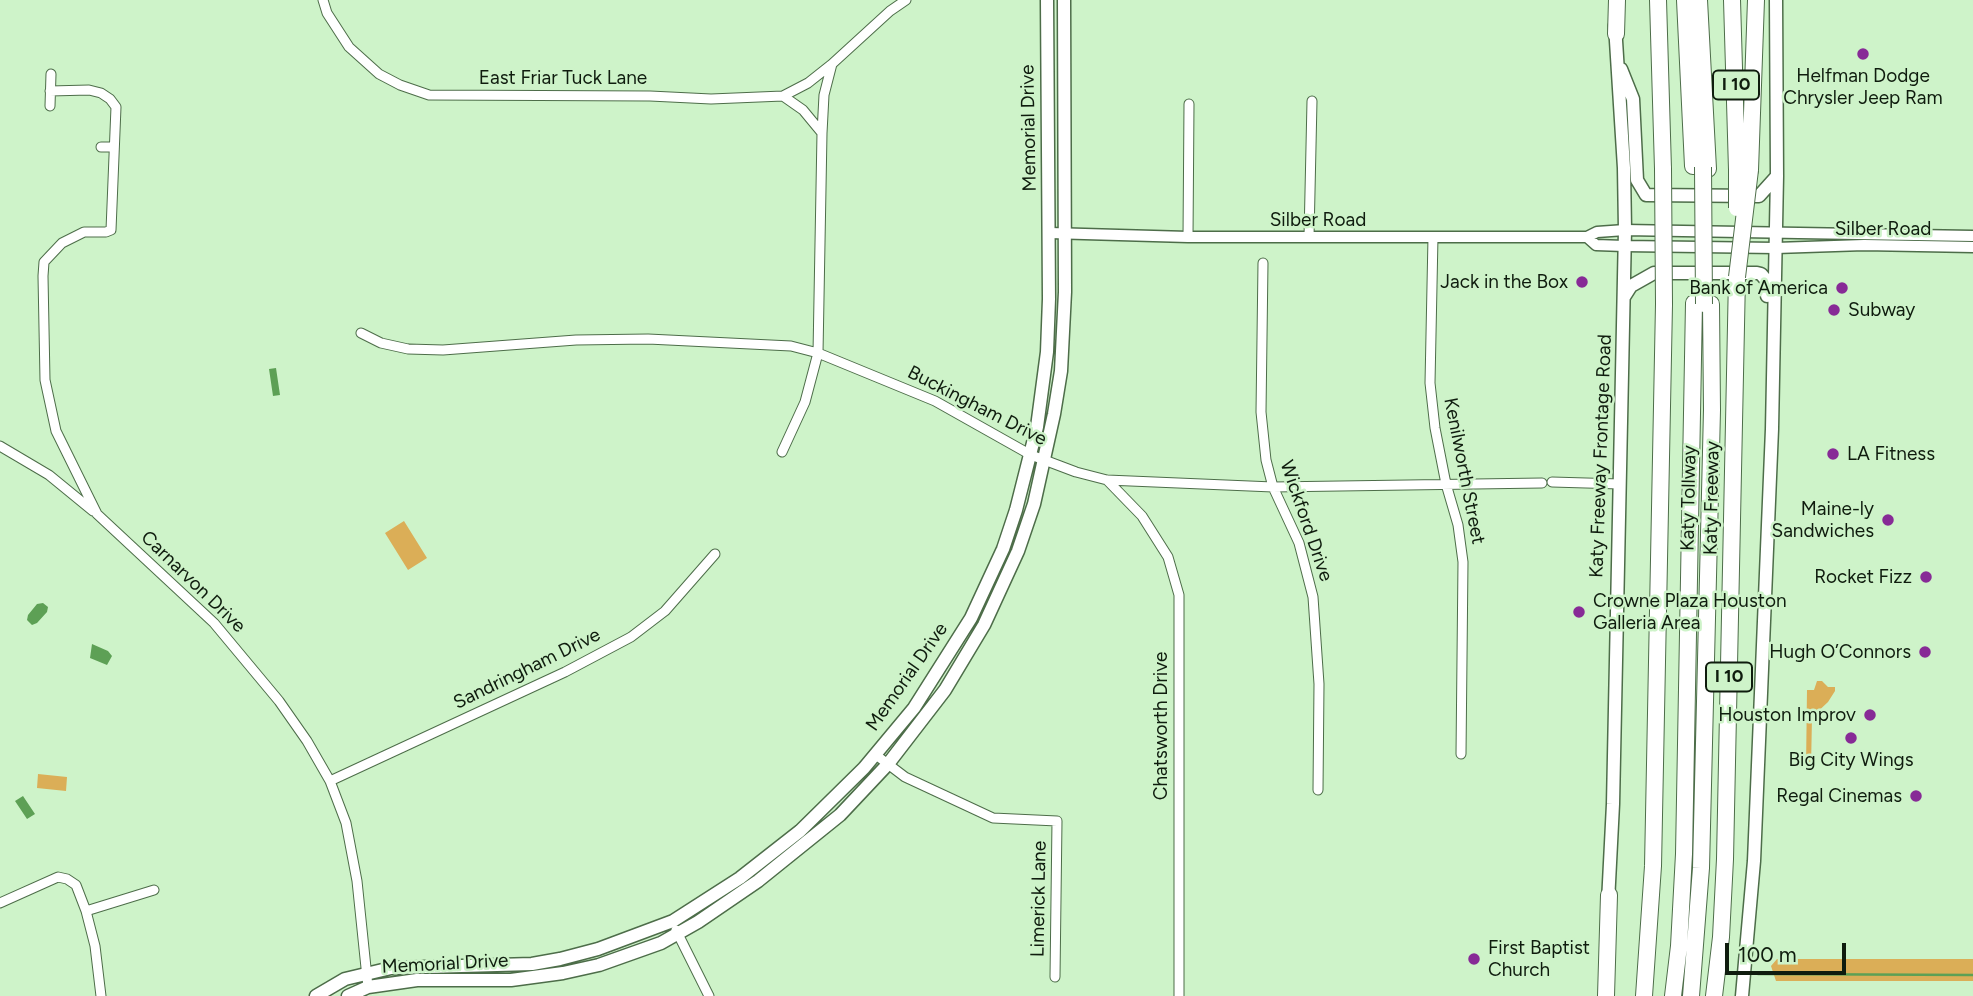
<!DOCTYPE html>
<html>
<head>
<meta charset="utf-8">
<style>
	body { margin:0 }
	#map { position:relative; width:1973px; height:996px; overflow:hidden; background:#cef3c9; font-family:Figtree,sans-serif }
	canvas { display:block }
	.scale { position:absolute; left:1725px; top:943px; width:121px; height:32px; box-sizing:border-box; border:4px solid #0f1c0e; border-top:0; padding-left:9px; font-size:21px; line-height:24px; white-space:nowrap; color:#0f1c0e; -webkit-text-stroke:5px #cef3c9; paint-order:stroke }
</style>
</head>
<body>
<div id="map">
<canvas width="1973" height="996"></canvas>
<div class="scale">100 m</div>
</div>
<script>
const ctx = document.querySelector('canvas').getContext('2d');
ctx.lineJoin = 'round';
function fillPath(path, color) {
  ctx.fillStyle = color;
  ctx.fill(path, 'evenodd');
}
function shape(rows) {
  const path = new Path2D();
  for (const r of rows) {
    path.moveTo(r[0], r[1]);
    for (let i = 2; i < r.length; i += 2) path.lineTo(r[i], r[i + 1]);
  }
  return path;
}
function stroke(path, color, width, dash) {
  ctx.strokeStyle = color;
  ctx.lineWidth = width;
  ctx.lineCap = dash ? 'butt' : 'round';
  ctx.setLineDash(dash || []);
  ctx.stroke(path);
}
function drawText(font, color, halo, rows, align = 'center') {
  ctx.font = font + ' Figtree,sans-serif';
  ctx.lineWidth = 5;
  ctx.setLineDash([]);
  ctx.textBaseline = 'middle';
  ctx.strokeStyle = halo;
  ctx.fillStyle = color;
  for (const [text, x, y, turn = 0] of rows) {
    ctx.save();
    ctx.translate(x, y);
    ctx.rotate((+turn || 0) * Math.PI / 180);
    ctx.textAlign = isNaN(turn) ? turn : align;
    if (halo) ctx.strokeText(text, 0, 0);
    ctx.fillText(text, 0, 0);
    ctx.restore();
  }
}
const green = shape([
	[404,521,427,558,408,570,385,533],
	[1817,681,1822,681,1828,687,1835,687,1835,691,1828,702,1812,717,1811,768,1806,768,1807,690,1814,690],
	[38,774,67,777,66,791,37,788],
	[1777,959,1973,959,1973,981,1776,981,1771,966]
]);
const water = shape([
	[276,368,280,395,273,396,269,369],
	[43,603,48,607,47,612,37,623,32,625,27,620,28,615,37,604],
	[92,644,108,651,112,656,107,665,90,658],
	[23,796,35,814,27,819,15,801]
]);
const stream = shape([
	[1758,974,1973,975]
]);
const minor = shape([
	[323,0,327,13,349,47,379,74,400,85,429,95,650,96,711,99,783,96,808,83,832,64],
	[50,91,89,90,101,93,110,99,116,107,111,230,106,232,84,232,62,243,44,262,43,276,45,380,56,431,97,514,214,623,279,701,307,741,330,781,346,823,357,881,368,987],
	[783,96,803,110,822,133],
	[50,106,51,74],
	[101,147,114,147],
	[1188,237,1189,104],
	[1309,237,1312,101],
	[1433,237,1430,383,1435,428,1446,484,1458,525,1463,562,1461,754],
	[1263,263,1261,412,1266,460,1273,487,1299,543,1313,597,1319,684,1318,790],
	[361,333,381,343,408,349,443,350,576,340,648,339,791,346,818,353,935,401,1031,455,1076,472,1107,480,1273,487,1542,483],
	[0,446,49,475,93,511],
	[782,452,805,402,818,353,822,133,824,95,832,64,890,11,906,0],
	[1107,480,1142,516,1168,557,1179,595,1179,996],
	[1552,482,1620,484],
	[876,755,905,777,993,818,1057,821,1055,977],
	[330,781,565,672,631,637,665,611,715,554],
	[0,903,58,877,67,879,76,885,86,911,95,946,101,996],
	[86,911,154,890],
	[676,930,709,996]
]);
const tertiary = shape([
	[1050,233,1188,237,1587,237,1597,232,1625,230,1973,236],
	[1587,237,1596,245,1624,246,1776,248,1864,245,1973,247]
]);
const secondary = shape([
	[1621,69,1633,99,1637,180,1646,195,1759,196,1777,176],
	[1624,297,1631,286,1654,273,1757,273,1761,274,1767,281,1767,296],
	[1608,902,1613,804,1625,230,1624,168,1615,25],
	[316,996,345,979,391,968,532,964,560,959,598,949,673,921,740,878,800,831,864,768,914,708,971,618,1003,549,1016,510,1037,427,1047,352,1049,299,1047,0],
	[348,996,368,987,417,980,511,980,563,973,599,965,661,943,698,922,758,881,840,815,888,764,945,690,984,625,1018,551,1034,504,1054,414,1061,371,1065,292,1064,0],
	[1742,996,1754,861,1772,429,1777,176,1776,0]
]);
const motorway = shape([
	[1658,0,1663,169],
	[1685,0,1693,166],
	[1699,0,1708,169],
	[1732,0,1737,170],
	[1616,34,1617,0],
	[1750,170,1756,0],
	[1606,996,1609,895],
	[1644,996,1653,866,1664,304],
	[1673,996,1679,946,1684,854,1694,303],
	[1691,996,1701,868,1712,410,1711,304],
	[1714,996,1721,937,1725,859,1737,277]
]);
const motorwayBridge = shape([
	[1703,167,1704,304],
	[1663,169,1664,304],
	[1737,170,1737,208],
	[1737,277,1750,170]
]);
const markers = [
	[1863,54,7,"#872a96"],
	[1582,282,7,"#872a96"],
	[1842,288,7,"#872a96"],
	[1834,310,7,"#872a96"],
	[1833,454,7,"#872a96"],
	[1888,520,7,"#872a96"],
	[1926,577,7,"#872a96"],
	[1579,612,7,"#872a96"],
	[1925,652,7,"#872a96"],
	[1870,715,7,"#872a96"],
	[1851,738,7,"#872a96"],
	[1916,796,7,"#872a96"],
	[1474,959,7,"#872a96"]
];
const shields = [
	[1736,85,46],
	[1729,677,46]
];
const shieldNames = [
	["I 10",1736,85],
	["I 10",1729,677]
];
const poiNames = [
	["Helfman Dodge",1863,76,"center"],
	["Chrysler Jeep Ram",1863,98,"center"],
	["Jack in the Box",1568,282],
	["Bank of America",1828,288],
	["Subway",1848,310,"left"],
	["LA Fitness",1847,454,"left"],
	["Maine-ly",1874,509],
	["Sandwiches",1874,531],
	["Rocket Fizz",1912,577],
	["Crowne Plaza Houston",1593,601,"left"],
	["Galleria Area",1593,623,"left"],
	["Hugh O’Connors",1911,652],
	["Houston Improv",1856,715],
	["Big City Wings",1851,760,"center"],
	["Regal Cinemas",1902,796],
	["First Baptist",1488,948,"left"],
	["Church",1488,970,"left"]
];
const streetNames = [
	["East Friar Tuck Lane",563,78],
	["Memorial Drive",1029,128,-91],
	["Silber Road",1318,220],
	["Silber Road",1883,229],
	["Buckingham Drive",977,406,27],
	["Katy Freeway Frontage Road",1601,456,-88],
	["Kenilworth Street",1464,471,79],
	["Katy Tollway",1689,498,-89],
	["Katy Freeway",1712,498,-89],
	["Wickford Drive",1306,521,71],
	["Carnarvon Drive",193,582,44],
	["Sandringham Drive",527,669,-26],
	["Memorial Drive",907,677,-55],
	["Chatsworth Drive",1161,726,-90],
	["Limerick Lane",1039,899,-89],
	["Memorial Drive",445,964,-3]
];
fillPath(green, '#dbae57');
fillPath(water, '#5da055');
stroke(stream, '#5da055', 2.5);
stroke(minor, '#4d6d49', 11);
stroke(tertiary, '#4d6d49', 13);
stroke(secondary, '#4d6d49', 15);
stroke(motorway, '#4d6d49', 18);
stroke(minor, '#fff', 9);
stroke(tertiary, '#fff', 10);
stroke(secondary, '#fff', 12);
stroke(motorway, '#fff', 16);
stroke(motorwayBridge, '#4d6d49', 18, []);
stroke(motorwayBridge, '#fff', 16);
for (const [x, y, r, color] of markers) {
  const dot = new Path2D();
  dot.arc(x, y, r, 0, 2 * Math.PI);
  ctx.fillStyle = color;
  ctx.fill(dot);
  stroke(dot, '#cef3c9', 2.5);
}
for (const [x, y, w] of shields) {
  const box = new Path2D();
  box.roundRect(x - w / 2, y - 14.5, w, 29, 5);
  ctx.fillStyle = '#cef3c9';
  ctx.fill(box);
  stroke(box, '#0f1c0e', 2);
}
drawText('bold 18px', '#0f1c0e', null, shieldNames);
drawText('19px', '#0f1c0e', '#cef3c9', poiNames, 'right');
drawText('19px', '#0f1c0e', '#cef3c9', streetNames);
</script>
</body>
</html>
